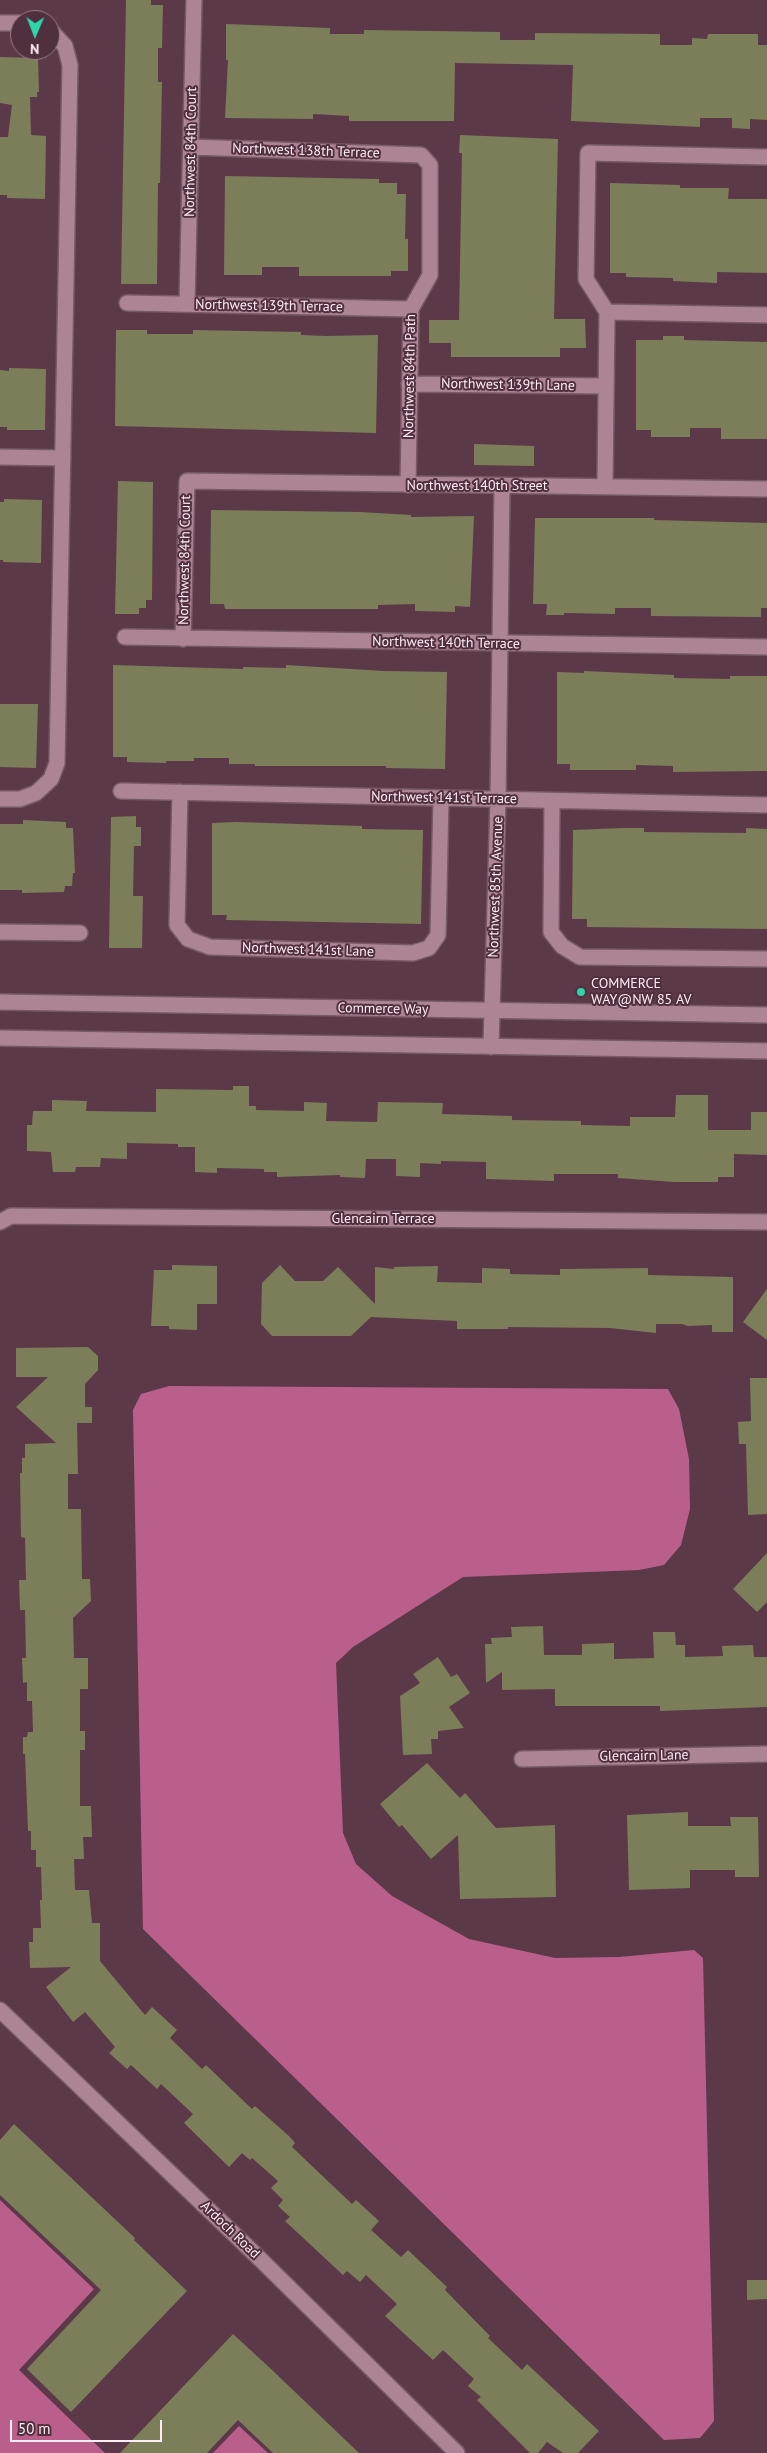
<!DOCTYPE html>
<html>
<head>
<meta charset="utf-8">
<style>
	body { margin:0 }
	#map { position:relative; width:767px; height:2453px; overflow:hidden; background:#5c3949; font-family:"PT Sans",sans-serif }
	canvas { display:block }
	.north { position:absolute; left:10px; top:10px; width:50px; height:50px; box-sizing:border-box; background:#502f3f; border:1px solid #967b87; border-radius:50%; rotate:181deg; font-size:14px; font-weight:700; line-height:20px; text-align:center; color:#feecf4 }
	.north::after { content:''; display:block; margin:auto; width:18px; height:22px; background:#2ed4aa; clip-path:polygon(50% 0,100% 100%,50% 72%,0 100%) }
	.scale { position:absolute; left:10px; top:2420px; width:152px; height:22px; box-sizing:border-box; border:2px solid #feecf4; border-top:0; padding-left:6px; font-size:15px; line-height:18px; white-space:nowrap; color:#feecf4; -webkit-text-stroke:4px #502f3f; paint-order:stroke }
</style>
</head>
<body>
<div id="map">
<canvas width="767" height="2453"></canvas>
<div class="north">N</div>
<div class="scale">50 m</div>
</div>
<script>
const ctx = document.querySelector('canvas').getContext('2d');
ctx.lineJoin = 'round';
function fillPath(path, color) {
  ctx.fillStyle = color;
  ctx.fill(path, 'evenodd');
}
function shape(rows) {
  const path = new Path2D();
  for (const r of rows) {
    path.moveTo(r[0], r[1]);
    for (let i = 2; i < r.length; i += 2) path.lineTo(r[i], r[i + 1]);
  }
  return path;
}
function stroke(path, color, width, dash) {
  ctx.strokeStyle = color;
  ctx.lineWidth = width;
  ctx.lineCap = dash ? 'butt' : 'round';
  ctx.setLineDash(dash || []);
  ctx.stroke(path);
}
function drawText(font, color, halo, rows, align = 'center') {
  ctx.font = font + ' "PT Sans",sans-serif';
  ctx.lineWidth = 4;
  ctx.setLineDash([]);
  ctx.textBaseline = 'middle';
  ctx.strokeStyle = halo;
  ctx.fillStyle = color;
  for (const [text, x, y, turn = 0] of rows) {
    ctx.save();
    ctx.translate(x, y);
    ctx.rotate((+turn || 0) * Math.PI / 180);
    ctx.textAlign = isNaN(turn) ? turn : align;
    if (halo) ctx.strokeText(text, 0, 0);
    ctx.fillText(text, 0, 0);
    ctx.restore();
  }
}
const water = shape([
	[169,1386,668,1389,679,1409,689,1459,690,1509,681,1545,664,1565,639,1570,463,1577,353,1647,336,1663,343,1833,356,1864,392,1896,469,1939,555,1958,619,1957,694,1950,703,1958,714,2421,700,2438,664,2440,143,1929,133,1410,141,1394],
	[0,2200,94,2289,19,2370,105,2453,0,2453],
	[239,2426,268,2453,213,2453]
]);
const building = shape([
	[126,0,151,0,151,5,163,5,162,48,158,48,158,82,162,82,160,183,158,183,157,284,121,284],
	[226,24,330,28,330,34,364,34,364,30,500,32,500,40,535,40,535,33,660,34,660,45,692,45,692,38,707,39,708,34,758,34,758,45,767,45,767,120,750,119,750,129,732,128,732,118,700,118,700,127,571,121,573,65,455,63,454,121,349,121,349,116,313,114,313,119,225,118,228,60,226,60],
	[0,57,38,58,39,92,37,92,37,97,30,97,31,135,46,136,45,199,7,198,7,195,0,195,0,137,8,137,12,105,0,103],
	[460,135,558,139,554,319,585,319,586,348,560,348,560,357,451,357,451,343,429,343,429,320,459,320,462,153,459,153],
	[225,176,379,179,379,183,397,183,397,194,406,194,405,239,408,239,408,271,391,271,391,276,299,276,299,267,262,267,262,275,224,275],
	[610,183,680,185,680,188,729,188,728,199,767,199,767,273,717,272,717,283,673,281,673,278,626,277,626,273,610,273],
	[116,330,147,330,147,334,193,334,193,330,301,332,301,335,326,336,378,335,376,433,115,426],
	[663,336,684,336,684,340,767,342,767,439,721,439,721,428,690,428,690,437,651,437,651,430,636,430,636,340,663,340],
	[9,368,46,369,45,430,7,430,7,427,0,427,0,370,9,371],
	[474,444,534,446,534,466,474,465],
	[118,481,153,482,152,600,146,600,146,608,139,608,139,614,115,614],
	[4,499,42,500,41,563,3,562,3,560,0,560,0,502,4,502],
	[211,510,360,512,411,515,411,517,474,516,470,607,455,606,455,612,415,611,415,604,378,605,378,609,225,609,224,604,210,604],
	[535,518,654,518,654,520,767,523,767,608,761,608,761,617,651,616,651,608,615,608,615,614,564,613,564,615,546,615,547,604,533,604],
	[113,665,243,669,243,667,286,668,286,665,384,671,447,672,445,769,386,768,386,766,255,766,255,764,229,764,229,758,194,758,194,761,166,761,166,763,127,762,127,757,113,757],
	[584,671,674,675,674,678,730,679,730,676,767,676,767,771,673,772,673,766,636,765,636,770,570,770,570,764,557,764,557,672,584,673],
	[0,704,38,704,36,768,0,767],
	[136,816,136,827,141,827,141,846,134,846,133,896,143,896,142,948,109,948,111,817],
	[23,820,66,822,66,828,73,828,75,873,73,873,72,886,65,886,64,892,22,893,22,890,0,890,0,824,23,824],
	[236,822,362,826,362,829,423,830,421,924,226,920,227,915,212,915,212,823],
	[623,828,644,828,644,832,746,833,746,828,767,829,767,929,587,927,587,919,572,919,573,830],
	[233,1086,249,1086,249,1106,256,1106,256,1110,304,1111,304,1102,327,1103,326,1121,377,1122,378,1102,443,1103,442,1114,512,1116,512,1120,581,1121,581,1125,630,1126,630,1117,675,1117,676,1095,708,1095,708,1130,751,1130,751,1112,767,1112,767,1155,734,1154,734,1177,718,1177,718,1182,675,1182,618,1178,618,1174,554,1174,554,1181,486,1179,486,1162,441,1161,441,1164,420,1163,420,1177,396,1176,396,1159,366,1159,365,1178,340,1177,340,1175,277,1177,277,1172,264,1172,264,1169,217,1168,217,1173,195,1172,195,1147,178,1147,178,1144,127,1143,127,1159,101,1158,100,1167,76,1167,75,1172,53,1172,51,1152,27,1151,27,1125,32,1125,33,1111,52,1111,52,1100,87,1101,86,1111,156,1112,156,1089,233,1090],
	[172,1265,217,1266,217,1304,197,1304,197,1330,169,1329,169,1326,151,1326,154,1270,172,1270],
	[280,1265,295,1281,323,1281,338,1267,375,1304,375,1267,394,1269,394,1267,438,1266,437,1282,482,1283,482,1268,510,1269,510,1274,560,1275,560,1269,648,1268,648,1275,733,1277,733,1332,712,1332,712,1325,688,1326,682,1324,656,1324,656,1333,610,1328,508,1327,508,1329,457,1329,457,1321,371,1317,351,1336,272,1336,261,1324,262,1283],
	[767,1289,767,1340,743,1322],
	[88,1347,98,1356,98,1370,85,1384,85,1407,92,1407,92,1423,77,1423,78,1474,68,1474,68,1509,81,1509,82,1579,90,1579,91,1601,73,1618,74,1658,88,1658,88,1689,80,1689,80,1731,85,1731,85,1750,80,1750,80,1806,91,1806,92,1837,83,1837,84,1859,74,1859,75,1890,89,1890,92,1923,100,1923,100,1961,145,2015,152,2007,177,2030,170,2038,202,2069,206,2065,252,2109,255,2106,289,2136,295,2143,292,2147,352,2204,356,2200,379,2221,371,2230,401,2257,408,2250,447,2287,445,2290,490,2336,488,2338,522,2370,527,2364,599,2431,578,2453,563,2453,547,2442,538,2453,530,2453,477,2400,481,2397,468,2386,474,2379,443,2350,433,2360,385,2316,397,2304,366,2275,360,2282,347,2271,343,2275,285,2221,290,2217,278,2206,283,2200,271,2188,278,2181,252,2158,250,2160,242,2153,229,2167,184,2123,193,2114,161,2084,157,2089,131,2065,127,2069,109,2053,115,2047,85,2012,73,2022,46,1987,71,1967,30,1968,29,1942,33,1942,33,1928,41,1928,40,1900,42,1900,41,1867,36,1867,36,1850,31,1850,31,1831,28,1831,25,1754,23,1754,23,1737,27,1737,28,1732,33,1732,32,1701,27,1701,27,1682,23,1683,22,1658,26,1658,25,1610,20,1610,19,1580,26,1580,25,1538,21,1537,20,1473,22,1473,22,1458,25,1458,25,1444,56,1443,16,1407,48,1377,16,1377,16,1348],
	[750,1378,767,1378,767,1514,748,1515,746,1444,739,1444,738,1422,751,1421],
	[767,1553,767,1602,757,1612,733,1589],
	[543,1626,544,1655,582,1655,582,1644,614,1643,614,1659,654,1658,653,1632,675,1632,676,1645,685,1645,685,1657,723,1656,722,1646,753,1645,754,1657,767,1657,767,1707,660,1711,660,1706,555,1706,555,1689,502,1690,502,1672,486,1683,485,1644,492,1644,491,1638,512,1637,511,1627],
	[438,1657,451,1677,457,1674,470,1693,449,1707,464,1728,438,1731,438,1739,431,1739,432,1754,403,1755,400,1696,420,1683,413,1674],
	[427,1763,460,1798,465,1793,496,1828,555,1825,556,1897,460,1899,458,1835,431,1859,402,1825,399,1827,380,1804],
	[688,1812,688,1826,731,1826,730,1817,758,1817,759,1877,735,1877,735,1870,690,1870,690,1888,629,1890,627,1815],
	[14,2124,135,2238,134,2240,187,2291,71,2412,27,2369,101,2290,0,2195,0,2140],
	[747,2280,767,2280,767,2299,747,2300],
	[233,2334,271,2369,359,2453,273,2453,238,2420,207,2453,120,2453]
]);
const minor = shape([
	[0,23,20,23],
	[191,147,421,155,430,165,430,275,411,309,408,485],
	[127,303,411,309],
	[187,304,194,0],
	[607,312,767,315],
	[409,384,606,386],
	[0,457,63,458],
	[605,486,607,312,586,279,588,153,767,157],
	[125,637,767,647],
	[183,639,187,481,767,489],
	[121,791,767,805],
	[180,792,177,925,188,939,210,947,413,953,429,948,438,935,441,798],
	[0,799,20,799,36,793,51,779,57,763,70,65,65,46,50,30],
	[552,801,551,932,562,946,580,957,767,959],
	[0,932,80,933],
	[0,1002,767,1015],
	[0,1038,767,1051],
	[491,1047,498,800,502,487],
	[0,1222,11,1216,767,1222],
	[522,1759,767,1754],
	[0,2010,258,2257,457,2453]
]);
const markers = [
	[581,992,5,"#2ed4aa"]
];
const streetNames = [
	["Northwest 138th Terrace",306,151,2],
	["Northwest 84th Court",191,152,-89],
	["Northwest 139th Terrace",269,306,1],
	["Northwest 84th Path",410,376,-89],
	["Northwest 139th Lane",508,385,1],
	["Northwest 140th Street",477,486],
	["Northwest 84th Court",185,560,-89],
	["Northwest 140th Terrace",446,643,1],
	["Northwest 141st Terrace",444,798,1],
	["Northwest 85th Avenue",496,887,-88],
	["Northwest 141st Lane",308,950,2],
	["Commerce Way",383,1009,1],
	["Glencairn Terrace",383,1219],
	["Glencairn Lane",644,1756,-1],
	["Ardoch Road",230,2230,44]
];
const poiNames = [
	["COMMERCE",591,984],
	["WAY@NW 85 AV",591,1000]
];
fillPath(water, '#ba5f8c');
fillPath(building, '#7c7e59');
stroke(minor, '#755966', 18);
stroke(minor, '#ac8496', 15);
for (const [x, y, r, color] of markers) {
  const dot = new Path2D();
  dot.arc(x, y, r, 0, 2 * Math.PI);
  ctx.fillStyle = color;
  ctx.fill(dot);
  stroke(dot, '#502f3f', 2);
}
drawText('14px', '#feecf4', '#502f3f', streetNames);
drawText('14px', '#feecf4', '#502f3f', poiNames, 'left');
</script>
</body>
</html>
